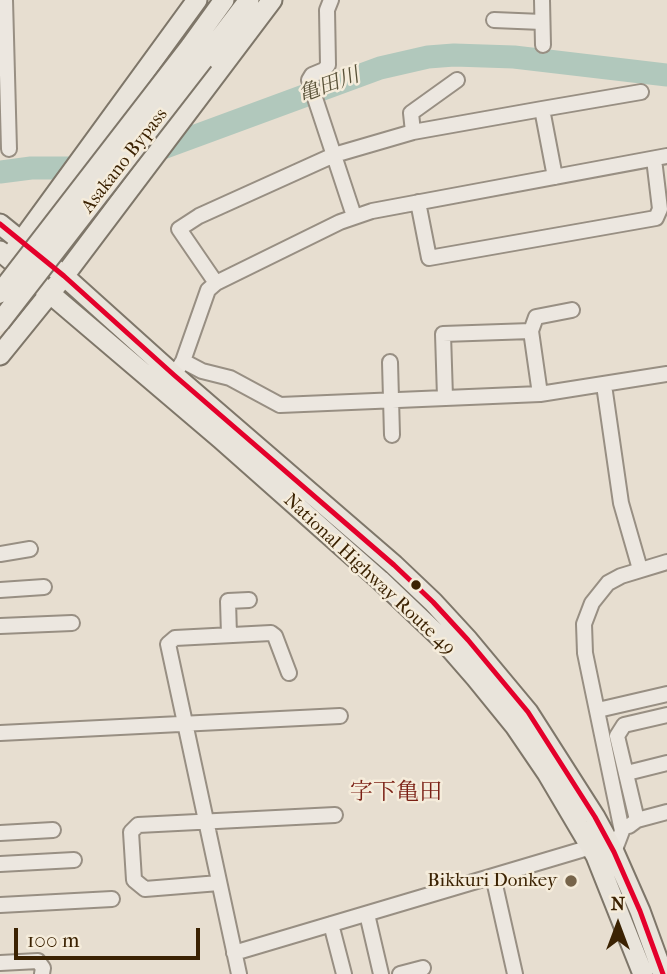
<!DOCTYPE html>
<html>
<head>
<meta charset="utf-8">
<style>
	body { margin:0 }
	#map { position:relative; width:667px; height:974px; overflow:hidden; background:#e7ded0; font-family:"IM FELL French Canon",serif }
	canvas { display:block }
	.north { position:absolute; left:583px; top:890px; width:70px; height:70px; -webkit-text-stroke:5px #f5ecdb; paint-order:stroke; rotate:0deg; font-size:19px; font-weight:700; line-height:28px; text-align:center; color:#3b2202 }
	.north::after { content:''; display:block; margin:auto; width:24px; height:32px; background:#3b2202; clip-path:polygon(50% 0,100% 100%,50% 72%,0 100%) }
	.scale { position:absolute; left:14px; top:928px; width:186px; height:32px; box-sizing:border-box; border:4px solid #3b2202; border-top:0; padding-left:9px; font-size:21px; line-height:24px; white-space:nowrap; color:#3b2202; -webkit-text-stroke:5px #f5ecdb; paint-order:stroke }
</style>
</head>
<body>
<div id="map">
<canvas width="667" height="974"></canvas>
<div class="north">N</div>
<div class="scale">100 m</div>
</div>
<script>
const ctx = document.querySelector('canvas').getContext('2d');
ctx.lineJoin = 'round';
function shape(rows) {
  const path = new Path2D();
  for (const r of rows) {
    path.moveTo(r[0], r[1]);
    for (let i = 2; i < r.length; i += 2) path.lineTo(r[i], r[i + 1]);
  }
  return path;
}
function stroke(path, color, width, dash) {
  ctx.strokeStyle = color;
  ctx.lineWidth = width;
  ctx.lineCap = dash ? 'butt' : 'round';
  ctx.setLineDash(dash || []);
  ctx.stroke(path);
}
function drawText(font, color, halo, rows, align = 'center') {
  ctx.font = font + ' "IM FELL French Canon","Noto Serif JP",serif';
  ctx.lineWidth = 5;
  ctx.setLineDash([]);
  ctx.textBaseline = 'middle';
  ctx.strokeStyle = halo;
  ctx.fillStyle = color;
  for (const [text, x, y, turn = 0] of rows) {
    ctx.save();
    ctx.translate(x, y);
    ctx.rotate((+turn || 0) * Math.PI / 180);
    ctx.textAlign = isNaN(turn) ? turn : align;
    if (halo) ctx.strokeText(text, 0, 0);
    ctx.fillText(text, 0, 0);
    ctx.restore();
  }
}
const river = shape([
	[0,172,31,168,81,168,141,156,380,68,428,57,454,55,514,57,667,75]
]);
const minor = shape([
	[5,0,9,149],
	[331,0,327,10,328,65,324,70,312,75,309,80,354,216],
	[542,0,543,45],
	[494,20,542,22],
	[542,109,641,92],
	[413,132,411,113,457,80],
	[418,202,429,258,656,218,660,209,654,159],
	[216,283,179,229,199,216,334,155,413,132,542,109,555,177],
	[531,331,536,317,572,310],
	[183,361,202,371,230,378,280,405,540,394,667,374],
	[390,362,392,435],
	[174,375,183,361,208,290,216,283,340,222,372,211,667,156],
	[604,385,621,503,640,569],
	[445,397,443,334,531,331,540,394],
	[0,554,30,549],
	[0,590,44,587],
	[0,626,72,623],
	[229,635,228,601,249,600],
	[598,710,667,694],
	[0,733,340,716],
	[627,773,667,763],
	[637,820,617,736,624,725,667,715],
	[629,826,637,820,667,812],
	[0,833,53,830],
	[614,852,622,831,585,653,584,624,592,603,608,583,621,576,667,562],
	[0,864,74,860],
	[493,876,515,974],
	[219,883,145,889,134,880,131,832,138,825,335,815],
	[0,905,112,899],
	[367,914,381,974],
	[331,924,344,974],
	[234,953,591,847],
	[0,963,38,961,43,968,42,974],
	[239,974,168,644,175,638,271,633,275,636,289,673],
	[400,974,423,968]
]);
const highway = shape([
	[190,47,224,0],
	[203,60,249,0],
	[0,224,64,276,174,375,394,565,433,602,468,640,528,712,595,817,614,852,640,911,663,974],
	[0,251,221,439,380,580,442,639,476,678,515,726,547,773,596,856,643,974],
	[14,251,197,0],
	[0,355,64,276,272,0]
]);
const highwayBridge = shape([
	[0,293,190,47],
	[0,322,203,60]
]);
const bus1 = shape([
	[0,224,64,276,174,375,394,565,433,602,468,640,528,712,595,817,614,852,640,911,663,974]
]);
const markers = [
	[416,585,6,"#3b2202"],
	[571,881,7,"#77644a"]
];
const streetNames = [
	["Asakano Bypass",125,161,-52],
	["National Highway Route 49",369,575,43]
];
const poiNames = [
	["Bikkuri Donkey",557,881]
];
const waterNames = [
	["亀田川",329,86,-20]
];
const quarterNames = [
	["字下亀田",396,793]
];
stroke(river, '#b1c8bc', 23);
stroke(minor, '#988f83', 18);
stroke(highway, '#7e7669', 23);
stroke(minor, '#ece7e0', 14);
stroke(highway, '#e9e4db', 19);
stroke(highwayBridge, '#7e7669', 23, []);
stroke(highwayBridge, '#e9e4db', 19);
stroke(bus1, '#e4002b', 5);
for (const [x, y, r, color] of markers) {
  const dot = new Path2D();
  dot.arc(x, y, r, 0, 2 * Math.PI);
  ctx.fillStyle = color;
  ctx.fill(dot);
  stroke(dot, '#f5ecdb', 2.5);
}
drawText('19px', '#3b2202', '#f5ecdb', streetNames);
drawText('19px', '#3b2202', '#f5ecdb', poiNames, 'right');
drawText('italic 21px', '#585137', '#f5ecdb', waterNames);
drawText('23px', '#7a1f14', '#f5ecdb', quarterNames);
</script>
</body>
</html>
